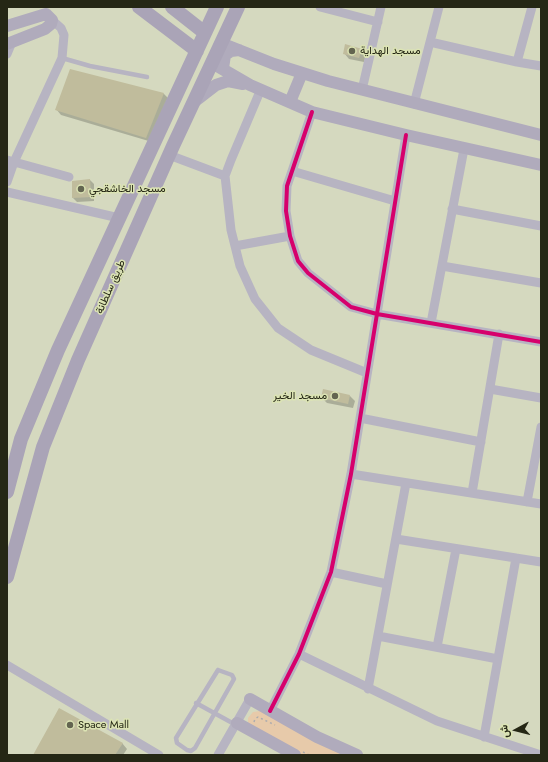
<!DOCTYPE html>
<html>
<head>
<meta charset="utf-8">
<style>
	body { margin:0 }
	#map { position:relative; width:548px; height:762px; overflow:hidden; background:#d5d9bf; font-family:Jost,Vazirmatn,sans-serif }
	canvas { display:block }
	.frame { position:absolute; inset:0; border:8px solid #252715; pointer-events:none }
	.north { position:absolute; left:496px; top:710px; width:40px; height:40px; -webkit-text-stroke:3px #dce4b4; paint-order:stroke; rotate:263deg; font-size:11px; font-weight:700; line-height:16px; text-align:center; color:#252715 }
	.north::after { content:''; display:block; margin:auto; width:14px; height:18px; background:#252715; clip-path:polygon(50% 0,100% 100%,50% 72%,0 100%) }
</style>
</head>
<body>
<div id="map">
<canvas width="548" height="762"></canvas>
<div class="frame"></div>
<div class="north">ش</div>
</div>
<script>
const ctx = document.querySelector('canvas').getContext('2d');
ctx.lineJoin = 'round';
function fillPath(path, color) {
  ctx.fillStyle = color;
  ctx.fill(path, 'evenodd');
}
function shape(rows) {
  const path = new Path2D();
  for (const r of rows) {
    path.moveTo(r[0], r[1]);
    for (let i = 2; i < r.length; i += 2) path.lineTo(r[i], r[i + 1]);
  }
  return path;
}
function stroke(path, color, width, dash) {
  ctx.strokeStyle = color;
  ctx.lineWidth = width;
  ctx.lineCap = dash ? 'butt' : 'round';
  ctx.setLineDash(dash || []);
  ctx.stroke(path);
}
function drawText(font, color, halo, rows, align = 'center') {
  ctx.font = font + ' Jost,Vazirmatn,sans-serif';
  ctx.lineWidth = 3;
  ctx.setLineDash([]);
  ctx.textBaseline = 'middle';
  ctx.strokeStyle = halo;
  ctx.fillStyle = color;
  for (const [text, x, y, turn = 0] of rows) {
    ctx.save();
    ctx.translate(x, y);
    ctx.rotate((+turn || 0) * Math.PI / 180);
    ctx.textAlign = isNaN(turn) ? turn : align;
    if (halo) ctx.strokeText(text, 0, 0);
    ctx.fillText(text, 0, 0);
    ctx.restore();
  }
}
const green = shape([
	[260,711,345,755,302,755,253,730,248,722,248,718,253,712]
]);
const shadow = shape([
	[361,50,366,55,364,62,349,59,344,53],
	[71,70,164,94,169,99,152,142,61,115,56,109],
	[90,180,94,184,94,201,77,202,73,198],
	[350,396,355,401,353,408,327,403,322,398],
	[122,743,127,749,123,755,34,755]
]);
const building = shape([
	[345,44,362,49,359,58,343,54],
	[70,69,164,93,146,138,55,110],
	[90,179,91,197,72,198,72,181],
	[323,389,350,395,348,404,321,398],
	[59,708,123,743,115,755,33,755]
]);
const path = shape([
	[254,722,255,719,258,717,275,725],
	[303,752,309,755]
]);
const lane = shape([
	[62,58,90,66,147,77],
	[218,670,232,675,234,679,195,748,191,751,187,750,177,743,176,738,218,670],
	[196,703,236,725]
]);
const street = shape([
	[320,7,378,22],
	[430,42,517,62,541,66],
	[7,54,12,42],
	[517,62,532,7],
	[261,89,231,160,225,176,231,230,240,266,255,299,278,328,311,350,367,373],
	[362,90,381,7],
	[414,104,439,7],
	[312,112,287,186,286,211,290,236,298,261,308,273,351,307,377,314,541,342],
	[169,155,225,176],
	[7,160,69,177],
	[292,171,395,201],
	[7,182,14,162,62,58,64,35,61,28,52,20],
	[7,192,119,218],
	[452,209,541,226],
	[235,246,290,236],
	[442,266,541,283],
	[431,323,464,149],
	[490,389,541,398],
	[360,418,481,442],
	[351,474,541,504],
	[472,493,499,334],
	[527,502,541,427],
	[396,539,541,562],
	[331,572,387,584],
	[378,636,498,659],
	[437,647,456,549],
	[299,654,437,721,541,755],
	[7,665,159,755],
	[368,689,406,483],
	[270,711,299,654,331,572,351,474,406,135],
	[484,737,516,558],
	[218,755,250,699]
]);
const secondary = shape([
	[7,26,46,14,52,20,51,24,45,29,7,44],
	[221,43,274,64,328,81,541,135],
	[212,63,250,85,312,112,406,135,541,165],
	[223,68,225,55,231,51,239,50],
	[194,102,216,85,228,81,243,84],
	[290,102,302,73],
	[250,699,317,737,357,755],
	[237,723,295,755]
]);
const primary = shape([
	[139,7,197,51],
	[172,7,205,33],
	[7,492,21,439,58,350,217,7],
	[7,577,43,447,78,360,173,146,238,7]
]);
const cycleway = shape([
	[312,112,287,186,286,211,290,236,298,261,308,273,351,307,377,314,541,342],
	[270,711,299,654,331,572,351,474,406,135]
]);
const markers = [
	[352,51,4,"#636550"],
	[81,189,4,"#636550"],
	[335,396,4,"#636550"],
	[70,725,4,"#636550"]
];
const poiNames = [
	["مسجد الهداية",360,51],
	["مسجد الخاشقجي",89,189],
	["مسجد الخير",327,396,"right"],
	["Space Mall",78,725]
];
const streetNames = [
	["طريق سلطانة",111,287,-66]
];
fillPath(green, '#e7caaa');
fillPath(shadow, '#0003');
fillPath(building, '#c0bc9c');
stroke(path, '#adacae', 1.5, [2, 3]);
stroke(lane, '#b7b4c2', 4.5);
stroke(street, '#b7b4c2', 9);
stroke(secondary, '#b0abbc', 12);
stroke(primary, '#aaa4b7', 14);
stroke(cycleway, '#d6006c', 4);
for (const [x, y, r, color] of markers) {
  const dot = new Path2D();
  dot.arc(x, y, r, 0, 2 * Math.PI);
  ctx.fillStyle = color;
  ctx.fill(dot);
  stroke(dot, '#dce4b4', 1.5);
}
drawText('11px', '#252715', '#dce4b4', poiNames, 'left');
drawText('11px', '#252715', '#dce4b4', streetNames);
</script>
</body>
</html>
